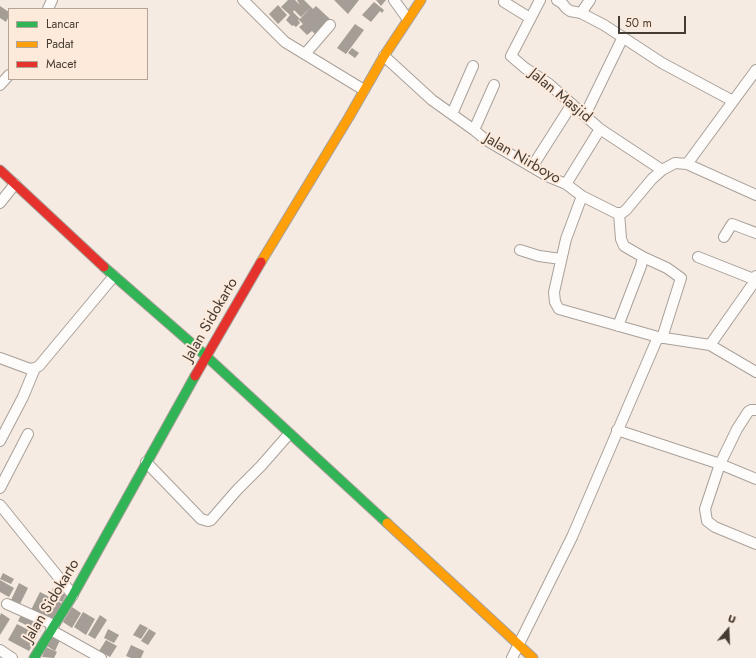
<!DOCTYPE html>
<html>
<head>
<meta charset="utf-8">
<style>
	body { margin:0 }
	#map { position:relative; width:756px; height:658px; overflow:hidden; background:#f5ebe3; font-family:Jost,sans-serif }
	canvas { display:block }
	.legend { position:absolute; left:8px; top:8px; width:140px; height:72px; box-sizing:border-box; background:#fdeadb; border:1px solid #b3a498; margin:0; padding:5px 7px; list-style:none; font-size:12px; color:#443b33 }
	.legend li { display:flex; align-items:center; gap:8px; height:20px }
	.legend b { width:20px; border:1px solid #b3a498 }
	.north { position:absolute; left:708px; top:610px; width:40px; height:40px; -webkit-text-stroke:3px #fdeadb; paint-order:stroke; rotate:19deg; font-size:11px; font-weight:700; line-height:16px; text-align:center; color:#443b33 }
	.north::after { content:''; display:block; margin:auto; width:14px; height:18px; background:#443b33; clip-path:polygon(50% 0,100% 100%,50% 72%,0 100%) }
	.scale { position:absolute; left:618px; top:16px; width:68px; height:18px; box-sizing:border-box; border:2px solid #443b33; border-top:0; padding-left:5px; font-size:12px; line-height:14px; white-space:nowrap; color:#443b33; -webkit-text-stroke:3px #fdeadb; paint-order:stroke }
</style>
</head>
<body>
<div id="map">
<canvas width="756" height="658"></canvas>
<ul class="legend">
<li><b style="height:5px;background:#30b455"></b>Lancar</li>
<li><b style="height:5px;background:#ff9f0a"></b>Padat</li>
<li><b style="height:5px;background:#e5322d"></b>Macet</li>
</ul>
<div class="north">U</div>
<div class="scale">50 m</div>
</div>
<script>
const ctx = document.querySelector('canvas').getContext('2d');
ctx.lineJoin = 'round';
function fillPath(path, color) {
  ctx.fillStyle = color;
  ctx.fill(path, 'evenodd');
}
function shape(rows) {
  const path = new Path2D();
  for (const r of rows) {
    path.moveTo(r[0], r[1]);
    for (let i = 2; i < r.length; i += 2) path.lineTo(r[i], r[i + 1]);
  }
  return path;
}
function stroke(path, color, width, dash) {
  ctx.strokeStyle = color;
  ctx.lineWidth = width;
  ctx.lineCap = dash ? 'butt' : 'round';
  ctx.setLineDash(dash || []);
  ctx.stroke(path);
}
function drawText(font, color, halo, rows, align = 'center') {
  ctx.font = font + ' Jost,sans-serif';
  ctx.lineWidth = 4;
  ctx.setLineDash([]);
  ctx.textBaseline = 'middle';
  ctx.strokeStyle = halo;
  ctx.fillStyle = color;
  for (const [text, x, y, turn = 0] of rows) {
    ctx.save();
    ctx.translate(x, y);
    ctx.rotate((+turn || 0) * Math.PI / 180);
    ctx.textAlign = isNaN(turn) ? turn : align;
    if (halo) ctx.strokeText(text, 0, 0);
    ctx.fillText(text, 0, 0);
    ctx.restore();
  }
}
const building = shape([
	[288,0,295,0,300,5,297,0,304,0,311,7,301,17,294,10,293,12,300,19,311,7,313,9,316,6,330,19,315,34,312,31,307,35,299,27,303,24,298,19,298,20,300,23,296,27,293,25,292,26,286,20,290,15,281,7],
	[334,0,359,0,348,14],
	[376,0,386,0,381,6],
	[374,2,384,10,382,13,380,11,371,22,362,15],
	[278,5,287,15,278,24,269,14],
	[0,6,9,12,9,16,6,22,0,18],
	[355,24,364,30,346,54,337,48],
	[352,48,359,53,355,58,348,53],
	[3,573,14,579,11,584,0,579],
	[0,580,14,588,9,597,0,592],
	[19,583,28,588,20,604,11,600],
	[53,588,66,595,62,602,49,595],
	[40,592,63,604,54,621,31,610],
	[72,607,81,613,72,628,63,622],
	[83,612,95,619,86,635,74,627],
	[1,613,10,619,0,635,0,616],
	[22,613,45,623,40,632,18,621],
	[100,615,107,620,95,639,88,635],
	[17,624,38,635,29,651,8,640],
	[140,624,148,628,141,639,133,635],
	[108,629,119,635,114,643,104,638],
	[149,629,156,633,148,645,141,641],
	[53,634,61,638,55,651,47,646],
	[106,640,117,646,110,657,99,651],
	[131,645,144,651,141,658,131,658,126,656],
	[46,647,57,652,54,658,42,657]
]);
const street = shape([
	[243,0,285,42,364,90],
	[394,0,407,18],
	[540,0,511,56,525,68,549,84,600,129,662,170],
	[557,0,562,3,566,8,570,11,581,13,604,25,662,63,733,101],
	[504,2,530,18],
	[48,9,52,0],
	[581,13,590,0],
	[305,54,330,25],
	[384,56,432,100,474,130,486,140,549,177,566,184,582,196,616,213,622,213,626,210,652,179,662,170,675,163,687,164,756,195],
	[0,85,9,75],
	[452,114,473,66],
	[585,115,623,37],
	[474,130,494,85],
	[687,164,756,70],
	[532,167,572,104],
	[566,184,600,129],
	[582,196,566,239,554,292,555,302,559,309,658,337,710,345,756,372],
	[0,203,15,184],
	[619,213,621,239,624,246,643,257,667,268,681,278,662,338],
	[724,237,732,224,756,233],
	[520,250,539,256,561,259],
	[698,257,756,280],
	[618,326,641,266,643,257],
	[710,345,755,281,756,276],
	[0,358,30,369,35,368,39,366,114,276],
	[756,410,751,410,748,412,737,429,720,464,705,509,707,521,715,527,756,544],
	[617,430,720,464,756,479],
	[0,441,23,397,35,368],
	[146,462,201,519,208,521,211,520,237,490,261,466,289,434],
	[0,488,28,434],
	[0,505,73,595],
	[7,604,54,625],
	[51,630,101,658],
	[0,650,12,658],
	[512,658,572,537,658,337]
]);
const fast = shape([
	[104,267,206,356,387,523],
	[34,658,73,595,195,376]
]);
const slow = shape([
	[261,262,349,117,384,56,421,0],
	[387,523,533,658]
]);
const jam = shape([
	[0,170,104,267],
	[195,376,261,262]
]);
const streetNames = [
	["Jalan Masjid",560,96,39],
	["Jalan Nirboyo",522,159,30],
	["Jalan Sidokarto",211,320,-60],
	["Jalan Sidokarto",52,601,-59]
];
fillPath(building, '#a59e96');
stroke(street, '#a8a099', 12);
stroke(fast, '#a8a099', 11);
stroke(slow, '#a8a099', 11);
stroke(jam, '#a8a099', 11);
stroke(street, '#fefcfb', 10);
stroke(fast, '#30b455', 9);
stroke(slow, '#ff9f0a', 9);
stroke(jam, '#e5322d', 9);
drawText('15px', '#443b33', '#fdeadb', streetNames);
</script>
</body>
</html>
